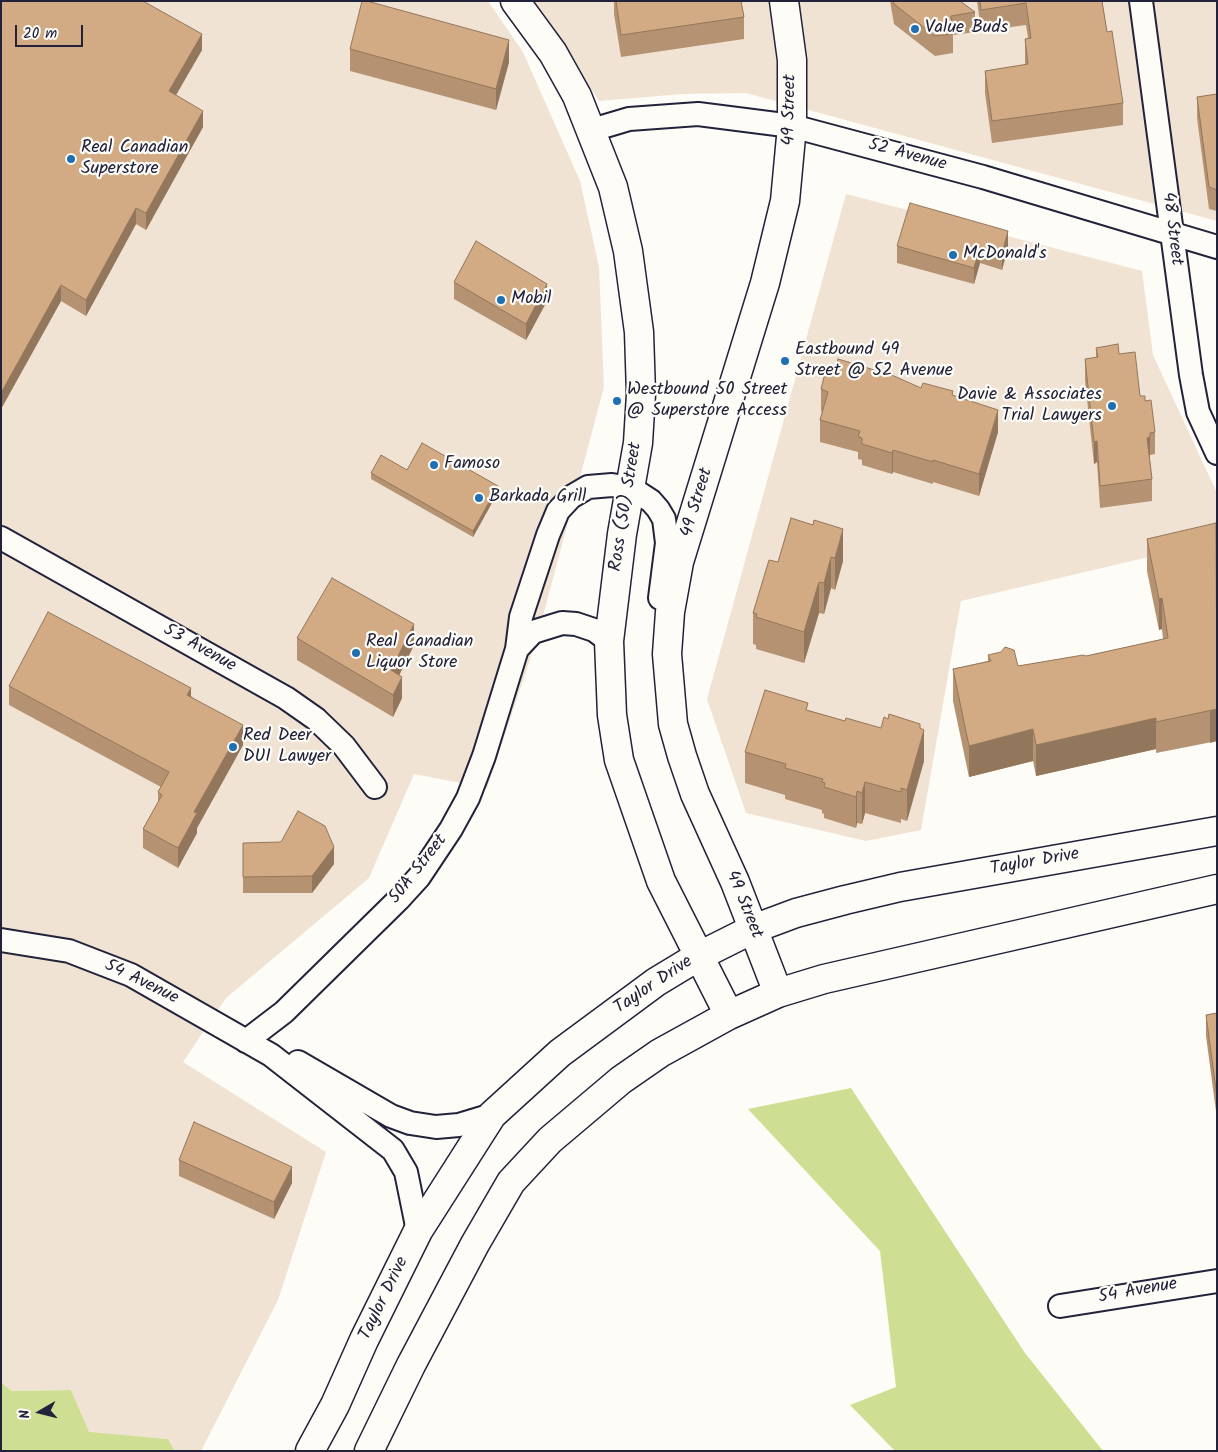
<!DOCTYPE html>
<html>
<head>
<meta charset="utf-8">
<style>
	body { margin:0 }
	#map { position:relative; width:1218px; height:1452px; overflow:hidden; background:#fdfcf7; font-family:Kalam,sans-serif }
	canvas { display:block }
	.frame { position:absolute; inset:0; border:2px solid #22223b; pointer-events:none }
	.north { position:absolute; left:15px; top:1387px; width:50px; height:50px; -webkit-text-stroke:4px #fdfcf7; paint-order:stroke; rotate:262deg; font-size:14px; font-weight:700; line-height:20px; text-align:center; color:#22223b }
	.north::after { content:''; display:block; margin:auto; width:18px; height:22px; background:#22223b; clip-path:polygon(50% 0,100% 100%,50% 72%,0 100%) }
	.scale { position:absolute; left:15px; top:25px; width:68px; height:22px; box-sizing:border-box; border:2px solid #22223b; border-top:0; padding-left:6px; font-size:15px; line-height:18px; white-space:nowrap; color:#22223b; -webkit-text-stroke:4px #fdfcf7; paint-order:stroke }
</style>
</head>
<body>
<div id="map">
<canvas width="1218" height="1452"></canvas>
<div class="frame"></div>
<div class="north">N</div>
<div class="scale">20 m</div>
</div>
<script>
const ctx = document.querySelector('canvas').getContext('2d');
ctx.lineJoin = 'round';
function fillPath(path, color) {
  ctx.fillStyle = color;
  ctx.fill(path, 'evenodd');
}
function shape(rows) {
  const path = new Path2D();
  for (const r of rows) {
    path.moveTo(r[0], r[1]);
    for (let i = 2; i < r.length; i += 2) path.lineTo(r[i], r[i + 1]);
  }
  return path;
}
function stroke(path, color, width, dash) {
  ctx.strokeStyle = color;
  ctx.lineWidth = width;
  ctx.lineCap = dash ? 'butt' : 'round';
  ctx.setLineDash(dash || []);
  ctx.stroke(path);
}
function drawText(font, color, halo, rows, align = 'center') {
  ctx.font = font + ' Kalam,sans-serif';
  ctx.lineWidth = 4.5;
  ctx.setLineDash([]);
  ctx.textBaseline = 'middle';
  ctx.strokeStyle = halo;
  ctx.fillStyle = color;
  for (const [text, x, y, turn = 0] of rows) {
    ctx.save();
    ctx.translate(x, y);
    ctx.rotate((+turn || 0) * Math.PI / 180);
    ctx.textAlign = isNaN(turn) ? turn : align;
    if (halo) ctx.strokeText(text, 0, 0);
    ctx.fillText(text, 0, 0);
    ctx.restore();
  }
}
const built = shape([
	[1,1,488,1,523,52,580,181,599,267,604,387,536,642,487,788,414,774,369,878,226,998,183,1062,326,1152,278,1300,201,1451,175,1451,168,1439,89,1433,71,1390,11,1391,1,1382],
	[534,1,1217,1,1217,221,746,93,683,94,599,101],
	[846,194,1142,271,1153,355,1217,493,1217,541,961,601,921,830,866,841,746,813,707,699]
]);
const green = shape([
	[851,1088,1025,1353,1103,1451,895,1451,850,1405,896,1387,880,1251,748,1109],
	[1,1382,11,1391,71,1390,89,1432,168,1439,175,1451,1,1451]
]);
const minor = shape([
	[1141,1,1191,375,1198,412,1217,453],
	[592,130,629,119,698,114,792,126,983,177,1217,247],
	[1,538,286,698,316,719,344,746,375,787],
	[517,649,533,632,562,623,576,624,594,630,609,641],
	[1,940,69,951,131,975,271,1055,393,1150,406,1172,418,1231],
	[246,1041,284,1012,398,900,419,877,451,829,468,798,484,756,517,649,521,617,548,535,558,511,571,497,588,487,612,485,631,488,651,501,658,509,664,519,667,543,660,598],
	[298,1062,391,1116,410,1123,436,1127,459,1125,492,1115],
	[1060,1306,1217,1281]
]);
const major = shape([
	[515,1,553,53,577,96,613,187,628,251,639,332,641,394,638,443,622,534,609,641,612,715,619,760,661,881,729,1015],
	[778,993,735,882,695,794,682,756,673,724,667,654,670,612,679,562,765,283,785,201,792,126,792,60,784,1],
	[310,1451,335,1405,364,1340,418,1231,492,1115,560,1053,656,982,699,956,753,929,796,913,845,900,900,887,1217,831],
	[369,1451,411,1365,475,1244,511,1182,550,1140,621,1080,660,1053,729,1015,778,993,824,979,1217,889]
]);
const wall = shape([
	[1,1,202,50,176,95,203,127,146,230,136,224,86,316,61,301,1,409],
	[614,1,741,1,744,17,744,39,621,57,614,14],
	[890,1,960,1,975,12,975,32,953,35,953,53,935,56,894,24],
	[977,1,1102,1,1107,32,1123,103,1123,125,992,143,985,93,985,71,1025,65,1025,39,1028,38,1026,25,981,31],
	[350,49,509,62,496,110,350,71],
	[1217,94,1217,211,1209,209,1197,118,1197,97],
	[897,246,1008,247,1002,270,980,263,974,284,897,263],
	[454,282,547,301,526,340,454,299],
	[1096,348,1119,354,1140,396,1145,401,1155,432,1155,454,1150,455,1150,459,1152,479,1152,501,1100,508,1097,462,1094,464,1085,381,1085,359,1096,358],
	[921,388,953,396,998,432,979,496,933,482,933,484,893,472,892,474,862,465,862,460,858,459,858,452,820,442,820,420,822,412,821,411,821,389],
	[407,470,498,492,473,537,371,479,371,473],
	[791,518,843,561,835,590,831,588,824,614,819,613,804,663,756,649,756,645,753,644,753,613,778,562],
	[1217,526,1217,741,1156,753,1156,749,1036,776,1033,761,969,777,953,701,953,669,988,661,988,655,1018,666,1086,656,1163,639,1162,629,1159,630,1147,571,1147,539],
	[297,638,414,645,399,675,402,698,393,717,297,660],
	[9,686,191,696,243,745,197,828,197,833,178,868,143,848,143,829,158,803,158,792,161,787,9,705],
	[808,710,845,721,881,728,920,728,924,761,907,821,901,819,901,823,865,813,862,824,857,823,856,828,824,818,824,814,822,813,822,810,785,799,785,795,745,783,745,752],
	[243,843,334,864,312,893,243,893],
	[1217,1013,1217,1119,1206,1036,1206,1015],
	[179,1160,292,1183,274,1219,179,1176]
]);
const shadedWall = shape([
	[202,34,202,50,169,107,169,91],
	[509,40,509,62,496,110,496,89],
	[203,111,203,127,146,230,146,213],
	[136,208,136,224,86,316,86,300],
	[1008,231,1008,247,1002,270,1002,253],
	[980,247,980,263,974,284,974,268],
	[547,284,547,301,526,340,526,324],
	[61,285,61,301,1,409,1,393],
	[998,410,998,432,979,496,979,474],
	[1150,437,1150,459,1147,460,1147,438],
	[1097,441,1097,462,1094,464,1094,442],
	[893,450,893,472,892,474,892,453],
	[498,486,498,492,473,537,473,531],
	[843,529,843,561,835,590,835,558],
	[831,557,831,588,824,614,824,583],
	[819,582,819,613,804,663,804,632],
	[1162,598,1162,629,1159,630,1159,599],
	[414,624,414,645,391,692,391,670],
	[402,677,402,698,393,717,393,695],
	[191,688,191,708,187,695],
	[1217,709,1217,741,1210,743,1210,711],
	[1156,718,1156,749,1036,776,1036,745],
	[920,724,920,742,924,730,924,761,907,821,907,790],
	[243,725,243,745,197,828,197,833,178,868,178,848,194,812],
	[1033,729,1033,761,969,777,969,746],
	[865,782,865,813,862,824,862,793],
	[857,791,857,823,856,828,856,797],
	[334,847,334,864,312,893,312,876],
	[292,1167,292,1183,274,1219,274,1202]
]);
const building = shape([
	[1,1,143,1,202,34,169,91,203,111,146,213,136,208,86,300,61,285,1,393,1,1],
	[362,1,367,1,509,40,496,89,350,49,362,1],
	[616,1,741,1,744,17,621,35,616,1],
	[893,1,960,1,975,12,951,16,953,34,935,36,894,4,893,1],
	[980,1,1102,1,1107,32,1112,31,1123,103,992,121,985,71,1028,64,1025,39,1031,38,1026,3,981,10,980,1],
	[1217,94,1217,190,1209,187,1197,97,1217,94],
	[910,203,1008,231,1002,253,980,247,974,268,897,246,910,203],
	[476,241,547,284,526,324,454,282,476,241],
	[1118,344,1119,354,1135,352,1140,396,1145,396,1145,401,1151,400,1155,432,1150,433,1150,437,1147,438,1152,479,1100,486,1097,441,1094,442,1085,359,1098,357,1096,348,1118,344],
	[838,359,894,376,921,388,923,383,953,391,952,395,998,410,979,474,933,460,933,462,893,450,892,453,862,444,862,438,858,437,860,431,820,420,828,392,821,389,826,369,834,371,838,359],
	[422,443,498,486,473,531,371,473,381,455,407,470,422,443],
	[791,518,813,525,814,520,843,529,835,558,831,557,824,583,819,582,804,632,756,617,757,614,753,613,769,560,778,562,791,518],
	[1216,523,1217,709,1156,722,1156,718,1036,745,1033,729,969,746,953,669,991,661,988,655,1001,652,1005,647,1014,650,1018,666,1083,655,1086,656,1168,638,1162,598,1159,599,1147,539,1216,523],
	[332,578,414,624,391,670,402,677,393,695,297,638,332,578],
	[48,612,191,688,187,695,243,725,194,812,197,813,178,848,143,829,162,795,158,792,169,772,9,686,48,612],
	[765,690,808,703,806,710,845,721,846,718,881,728,884,717,888,719,889,714,920,724,920,728,924,730,907,790,901,788,901,792,865,782,862,793,857,791,856,797,824,787,825,783,822,782,823,779,785,768,786,764,745,752,765,690],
	[298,811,325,826,334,847,312,876,243,877,243,843,281,842,298,811],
	[1217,1013,1217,1097,1206,1015,1217,1013],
	[194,1122,292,1167,274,1202,179,1160,194,1122]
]);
const markers = [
	[915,29,5,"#1f6fb2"],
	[71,159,5,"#1f6fb2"],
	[953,255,5,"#1f6fb2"],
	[501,300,5,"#1f6fb2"],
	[785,361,5,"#1f6fb2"],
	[617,401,5,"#1f6fb2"],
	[1112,406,5,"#1f6fb2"],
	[434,465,5,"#1f6fb2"],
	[479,498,5,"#1f6fb2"],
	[356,653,5,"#1f6fb2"],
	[233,747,5,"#1f6fb2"]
];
const poiNames = [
	["Value Buds",925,29],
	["Real Canadian",81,149],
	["Superstore",81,170],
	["McDonald's",963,255],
	["Mobil",511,300],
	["Eastbound 49",795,351],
	["Street @ 52 Avenue",795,372],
	["Westbound 50 Street",627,391],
	["@ Superstore Access",627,412],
	["Davie & Associates",1102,396,"right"],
	["Trial Lawyers",1102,417,"right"],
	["Famoso",444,465],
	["Barkada Grill",489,498],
	["Real Canadian",366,643],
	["Liquor Store",366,664],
	["Red Deer",243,737],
	["DUI Lawyer",243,758]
];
const streetNames = [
	["49 Street",791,110,-89],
	["52 Avenue",907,156,15],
	["48 Street",1171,229,83],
	["49 Street",698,503,-73],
	["Ross (50) Street",627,507,-81],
	["53 Avenue",199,649,29],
	["Taylor Drive",1035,863,-10],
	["50A Street",419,870,-52],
	["49 Street",743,905,68],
	["54 Avenue",141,983,26],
	["Taylor Drive",654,986,-34],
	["54 Avenue",1138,1292,-10],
	["Taylor Drive",385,1299,-64]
];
fillPath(built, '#f0e3d4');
fillPath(green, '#cedf93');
stroke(minor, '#22223b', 26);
stroke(major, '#22223b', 31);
stroke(minor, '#fdfcf7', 22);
stroke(major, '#fdfcf7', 28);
fillPath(wall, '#b59271');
fillPath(shadedWall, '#93775c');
fillPath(building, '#d2aa83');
stroke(building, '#93775c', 1);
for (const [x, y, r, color] of markers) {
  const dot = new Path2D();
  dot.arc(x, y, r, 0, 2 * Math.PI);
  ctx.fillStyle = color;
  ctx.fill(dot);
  stroke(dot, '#fdfcf7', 2);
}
drawText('18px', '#22223b', '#fdfcf7', poiNames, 'left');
drawText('18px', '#22223b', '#fdfcf7', streetNames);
</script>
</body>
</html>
